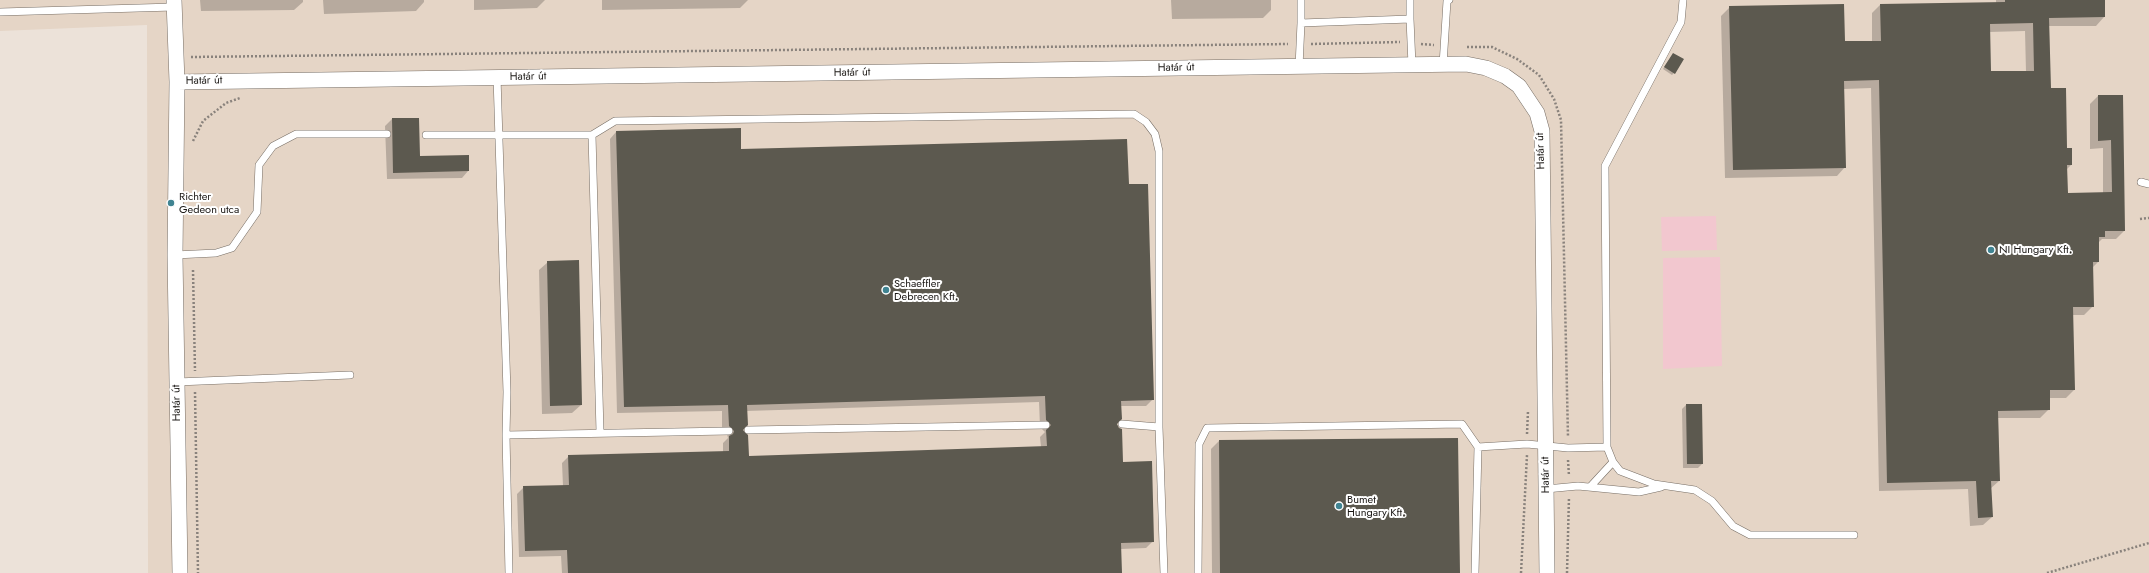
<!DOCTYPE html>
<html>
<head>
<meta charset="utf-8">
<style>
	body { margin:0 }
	canvas { display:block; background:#ece2d9 }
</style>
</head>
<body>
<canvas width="2149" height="573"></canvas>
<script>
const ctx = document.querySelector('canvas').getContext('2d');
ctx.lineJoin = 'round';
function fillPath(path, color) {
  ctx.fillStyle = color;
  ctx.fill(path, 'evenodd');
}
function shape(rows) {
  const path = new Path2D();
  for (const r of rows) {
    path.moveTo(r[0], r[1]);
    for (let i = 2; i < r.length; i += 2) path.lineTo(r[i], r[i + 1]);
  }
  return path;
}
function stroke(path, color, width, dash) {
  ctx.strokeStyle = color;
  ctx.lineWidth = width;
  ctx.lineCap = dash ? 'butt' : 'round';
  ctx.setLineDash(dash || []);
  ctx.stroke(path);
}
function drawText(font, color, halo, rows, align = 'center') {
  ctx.font = font + ' Jost,sans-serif';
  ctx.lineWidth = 4;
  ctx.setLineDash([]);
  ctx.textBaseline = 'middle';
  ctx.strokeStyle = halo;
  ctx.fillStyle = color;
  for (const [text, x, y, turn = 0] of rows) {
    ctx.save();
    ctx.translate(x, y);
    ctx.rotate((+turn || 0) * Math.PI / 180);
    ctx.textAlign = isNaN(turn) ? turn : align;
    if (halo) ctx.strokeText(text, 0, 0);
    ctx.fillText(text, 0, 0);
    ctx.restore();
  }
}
const built = shape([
	[0,0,2149,0,2149,573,148,573,147,25,0,31]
]);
const green = shape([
	[1716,216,1717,250,1662,251,1661,217],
	[1720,257,1722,366,1663,369,1663,258]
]);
const shadow = shape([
	[200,0,303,0,303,2,294,10,201,11],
	[323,0,424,0,424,2,416,11,324,14],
	[474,0,545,0,537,8,474,10],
	[602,0,748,0,740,8,602,10],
	[1171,0,1271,0,1271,10,1263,18,1172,19],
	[1996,0,2104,0,2104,17,2096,26,2049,26,2050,89,2071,165,2066,170,2067,194,2103,193,2103,148,2090,149,2090,104,2098,96,2122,96,2124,231,2116,239,2102,239,2098,243,2098,262,2092,268,2093,306,2084,315,2072,315,2074,390,2066,398,2049,398,2049,409,2040,418,1998,418,1999,481,1990,489,1992,517,1983,525,1970,526,1968,489,1879,491,1871,88,1844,89,1845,167,1837,176,1725,178,1721,16,1730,7,1844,42,1872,42,1872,13,1880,5,1996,3],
	[2025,31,2026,72,1990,72,1989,32],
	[1673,54,1674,73,1672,75,1663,69],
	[392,119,418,119,419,157,468,156,468,171,462,178,387,179,385,126],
	[616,132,740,150,1128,185,1153,399,1146,406,1120,406,1116,424,1122,463,1153,541,1146,548,1121,549,1121,573,562,573,561,556,519,557,517,494,524,487,563,486,562,463,569,456,723,452,723,443,728,438,727,434,722,432,722,411,617,413,610,139],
	[1039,402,1040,427,1045,432,1040,437,1041,447,748,457,742,430,746,411],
	[548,262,581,405,572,413,542,414,539,270],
	[1686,405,1702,464,1698,468,1683,468,1682,409],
	[1219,441,1459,573,1206,573,1212,573,1211,449]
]);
const building = shape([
	[2005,0,2105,0,2105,17,2049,18,2051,88,2066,88,2067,148,2072,148,2072,165,2067,165,2068,193,2112,192,2111,140,2098,141,2098,95,2123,95,2125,231,2105,231,2105,237,2099,237,2099,262,2093,262,2094,307,2073,307,2075,390,2050,390,2050,410,1998,411,2000,481,1991,481,1993,517,1978,518,1976,481,1887,483,1879,80,1844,81,1846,168,1733,170,1729,6,1844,4,1845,41,1881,41,1880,4,2005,2],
	[2033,23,2034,71,1991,71,1990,24],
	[1673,53,1684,59,1675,74,1664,67],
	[392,118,419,118,420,156,469,155,469,171,393,173],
	[741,128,741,149,1127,139,1129,184,1148,184,1154,400,1121,401,1122,419,1117,424,1119,428,1122,429,1123,462,1152,461,1154,542,1121,543,1122,573,568,573,567,550,525,551,523,486,569,485,568,455,729,451,729,436,733,434,734,431,729,426,728,405,624,407,616,131],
	[1045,396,1046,420,1051,425,1046,430,1047,446,749,456,748,435,743,430,748,425,747,405],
	[579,260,582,405,550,406,547,261],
	[1686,404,1702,404,1703,464,1687,464],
	[1458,438,1460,573,1220,573,1219,440]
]);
const path = shape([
	[1311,44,1400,42],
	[1421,44,1434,45],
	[1467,47,1492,47,1517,59,1539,75,1554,99,1561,120,1568,437],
	[191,57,1288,44],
	[193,141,203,121,226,103,240,98],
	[2140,219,2149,218],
	[193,270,195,371],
	[195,392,198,573],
	[1527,434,1528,411],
	[1568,460,1569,476],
	[1521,573,1527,455],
	[1567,573,1569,497],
	[2047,573,2149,543]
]);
const service = shape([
	[1683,0,1681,22,1605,166,1607,447,1613,462,1620,471,1654,484,1695,490,1712,501,1733,526,1750,535,1854,535],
	[0,12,174,7],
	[1410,19,1410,0],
	[1301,23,1301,0],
	[1443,65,1447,1,1449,0],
	[1299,67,1301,23,1410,19,1412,65],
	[497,77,507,392,506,435],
	[426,135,592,135,615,121,1134,114,1146,122,1155,134,1159,151,1159,427],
	[592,135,600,432],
	[2141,182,2149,184],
	[175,255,216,253,232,248,257,212,259,165,273,146,296,134,387,134],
	[177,382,350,375],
	[1122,424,1159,427,1164,573],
	[748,430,1046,425],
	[1478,447,1527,444,1568,448,1607,447],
	[1590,487,1613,462],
	[1546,489,1578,486,1639,492,1661,487],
	[509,573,506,435,729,431],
	[1198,573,1199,444,1207,428,1462,424,1478,447,1475,573]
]);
const minor = shape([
	[174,0,177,82,175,255,180,573],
	[177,82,1466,64,1486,68,1505,76,1519,86,1537,113,1542,131,1547,573]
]);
const markers = [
	[171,203,4,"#408492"],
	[1991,250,4,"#408492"],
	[886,290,4,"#408492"],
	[1339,506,4,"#408492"]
];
const streetNames = [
	["Határ út",1176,68,-1],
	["Határ út",852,73,-1],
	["Határ út",528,77,-1],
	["Határ út",204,81,-1],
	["Határ út",1541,151,-92],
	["Határ út",177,403,-91],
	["Határ út",1546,475,-91]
];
const poiNames = [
	["Richter",179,197],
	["Gedeon utca",179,210],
	["NI Hungary Kft.",1999,250],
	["Schaeffler",894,284],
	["Debrecen Kft.",894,297],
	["Bumet",1347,500],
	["Hungary Kft.",1347,513]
];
fillPath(built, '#e5d5c6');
fillPath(green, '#f2c7cf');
fillPath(shadow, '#0003');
fillPath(building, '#5c594f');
stroke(service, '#776e65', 8);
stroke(minor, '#776e65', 16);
stroke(path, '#89827c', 2.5, [2, 2]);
stroke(service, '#fff', 7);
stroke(minor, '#fff', 15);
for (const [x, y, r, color] of markers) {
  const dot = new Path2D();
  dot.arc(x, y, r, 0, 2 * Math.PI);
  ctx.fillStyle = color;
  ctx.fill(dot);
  stroke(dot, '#fff', 1.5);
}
drawText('11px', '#191613', '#fff', streetNames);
drawText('11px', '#191613', '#fff', poiNames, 'left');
</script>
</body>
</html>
